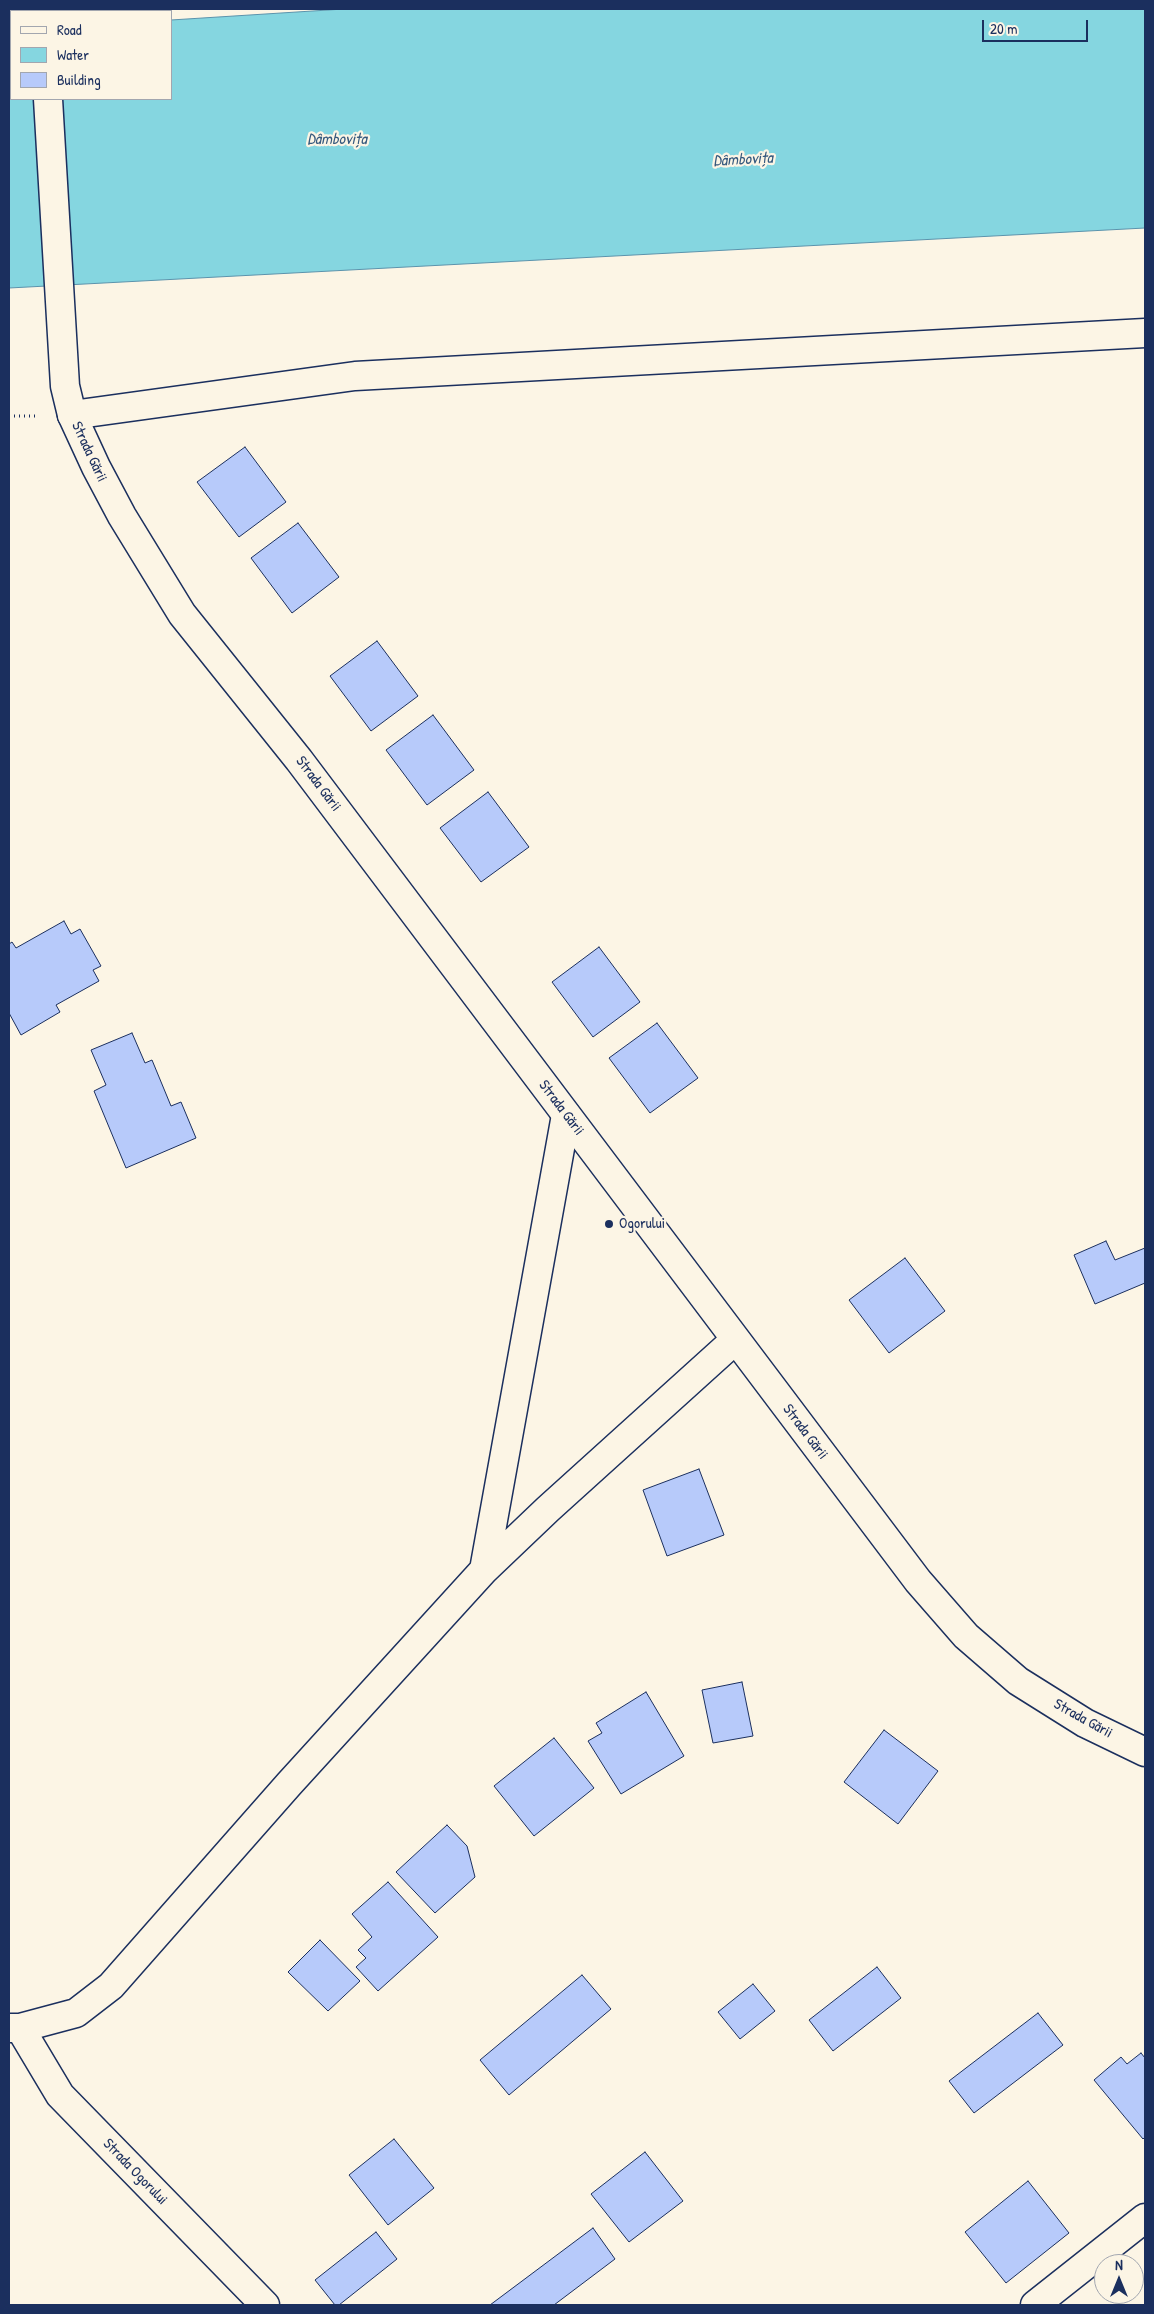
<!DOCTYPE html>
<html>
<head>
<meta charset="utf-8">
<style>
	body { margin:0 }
	#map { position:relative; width:1154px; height:2314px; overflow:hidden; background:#fcf5e5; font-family:"Patrick Hand",sans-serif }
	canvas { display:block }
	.frame { position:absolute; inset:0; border:10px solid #1b2f5e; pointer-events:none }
	.legend { position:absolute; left:10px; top:10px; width:162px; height:90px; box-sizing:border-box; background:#fcf5e5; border:1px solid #a2a6af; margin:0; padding:6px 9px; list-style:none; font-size:15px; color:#1b2f5e }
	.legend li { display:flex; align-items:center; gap:10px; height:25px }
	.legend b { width:25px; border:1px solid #a2a6af }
	.north { position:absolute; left:1094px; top:2254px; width:50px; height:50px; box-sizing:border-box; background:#fcf5e5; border:1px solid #a2a6af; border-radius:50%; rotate:0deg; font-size:14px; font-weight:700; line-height:20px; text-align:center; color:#1b2f5e }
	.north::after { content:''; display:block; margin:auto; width:18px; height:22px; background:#1b2f5e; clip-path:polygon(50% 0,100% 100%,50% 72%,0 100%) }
	.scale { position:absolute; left:982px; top:20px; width:106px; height:22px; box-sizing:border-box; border:2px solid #1b2f5e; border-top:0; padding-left:6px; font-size:15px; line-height:18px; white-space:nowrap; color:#1b2f5e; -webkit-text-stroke:4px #fcf5e5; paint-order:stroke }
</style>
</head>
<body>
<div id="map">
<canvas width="1154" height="2314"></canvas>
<div class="frame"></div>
<ul class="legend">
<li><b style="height:6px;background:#fcf5e5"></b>Road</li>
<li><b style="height:14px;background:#85d6e0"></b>Water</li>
<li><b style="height:14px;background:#b7cafa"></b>Building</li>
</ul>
<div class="north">N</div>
<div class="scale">20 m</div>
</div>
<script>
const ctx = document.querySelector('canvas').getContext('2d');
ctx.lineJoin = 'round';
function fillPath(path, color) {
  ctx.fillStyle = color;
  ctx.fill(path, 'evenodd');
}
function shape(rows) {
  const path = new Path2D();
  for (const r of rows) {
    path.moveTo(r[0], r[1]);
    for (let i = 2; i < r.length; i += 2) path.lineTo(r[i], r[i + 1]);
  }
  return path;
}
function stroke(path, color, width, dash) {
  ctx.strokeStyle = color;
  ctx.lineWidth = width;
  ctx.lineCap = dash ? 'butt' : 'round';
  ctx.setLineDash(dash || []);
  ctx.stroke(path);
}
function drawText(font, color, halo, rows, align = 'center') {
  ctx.font = font + ' "Patrick Hand",sans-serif';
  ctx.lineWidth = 4.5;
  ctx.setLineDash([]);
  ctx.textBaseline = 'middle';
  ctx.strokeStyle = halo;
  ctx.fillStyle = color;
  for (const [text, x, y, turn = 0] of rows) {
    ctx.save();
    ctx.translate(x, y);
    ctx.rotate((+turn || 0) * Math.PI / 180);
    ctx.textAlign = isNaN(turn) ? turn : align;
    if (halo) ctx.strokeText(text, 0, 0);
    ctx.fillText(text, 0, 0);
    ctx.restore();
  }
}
const water = shape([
	[344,9,1145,9,1145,228,9,288,9,29,11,29,11,99,171,99,171,20,344,9]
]);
const building = shape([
	[245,447,286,502,239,537,197,482,245,447],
	[298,523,339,577,292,613,251,558,298,523],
	[377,641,418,696,371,731,330,676,377,641],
	[433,715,474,770,427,805,386,750,433,715],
	[488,792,529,847,481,882,440,828,488,792],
	[64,921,71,934,80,929,101,966,93,970,99,981,56,1005,60,1012,21,1035,9,1013,9,944,12,942,16,948,64,921],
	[599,947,640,1002,593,1037,552,982,599,947],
	[657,1023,698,1078,650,1113,609,1058,657,1023],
	[132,1033,145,1063,152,1060,171,1106,181,1102,196,1138,126,1168,94,1091,106,1085,91,1050,132,1033],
	[1106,1241,1115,1260,1145,1248,1145,1283,1095,1304,1074,1255,1106,1241],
	[905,1258,945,1311,889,1353,849,1300,905,1258],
	[699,1469,724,1535,667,1556,643,1490,699,1469],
	[742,1682,753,1736,713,1743,702,1690,742,1682],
	[646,1692,684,1756,621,1794,588,1741,602,1733,596,1723,646,1692],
	[884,1730,938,1771,898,1824,844,1782,884,1730],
	[554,1738,594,1788,534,1836,494,1786,554,1738],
	[447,1825,467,1846,475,1877,435,1913,396,1872,447,1825],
	[388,1882,438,1937,378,1991,356,1967,366,1958,358,1950,372,1937,352,1914,388,1882],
	[320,1940,360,1981,328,2011,288,1972,320,1940],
	[877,1967,901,1998,833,2051,809,2020,877,1967],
	[582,1975,611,2009,509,2095,480,2060,582,1975],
	[753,1984,775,2011,740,2039,718,2012,753,1984],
	[1038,2013,1063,2045,974,2113,949,2081,1038,2013],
	[1141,2053,1145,2058,1145,2137,1143,2139,1094,2080,1121,2057,1127,2064,1141,2053],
	[394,2139,434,2188,388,2225,349,2175,394,2139],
	[645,2152,683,2201,629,2242,591,2194,645,2152],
	[1028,2181,1069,2233,1006,2283,965,2232,1028,2181],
	[593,2228,615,2259,554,2305,490,2305,593,2228],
	[376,2232,397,2259,339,2305,335,2305,315,2280,376,2232]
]);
const path = shape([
	[9,416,38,416]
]);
const street = shape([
	[72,415,355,376,1145,333],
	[484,1570,566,1115],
	[9,2028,20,2028,76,2013,111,1986,289,1784,484,1570,548,1509,735,1340],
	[20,2028,60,2095,265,2305],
	[1035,2305,1145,2218]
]);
const secondary = shape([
	[42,9,42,11],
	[48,99,65,386,72,415,96,467,122,516,182,614,299,760,918,1581,966,1636,1018,1681,1085,1723,1145,1752]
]);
const markers = [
	[609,1224,5,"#1b2f5e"]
];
const streetNames = [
	["Strada Gării",89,452,65],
	["Strada Gării",318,784,53],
	["Strada Gării",561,1108,53],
	["Strada Gării",805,1432,53],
	["Strada Gării",1083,1719,29],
	["Strada Ogorului",135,2172,46]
];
const poiNames = [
	["Ogorului",619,1224]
];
const waterNames = [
	["Dâmbovița",337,140],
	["Dâmbovița",743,160,-3]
];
fillPath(water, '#85d6e0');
stroke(water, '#5b93ac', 1);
fillPath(building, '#b7cafa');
stroke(building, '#1b2f5e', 1);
stroke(street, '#1b2f5e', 31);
stroke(secondary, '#1b2f5e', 31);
stroke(path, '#1b2f5e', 3, [1, 4]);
stroke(street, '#fcf5e5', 28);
stroke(secondary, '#fcf5e5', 28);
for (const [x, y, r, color] of markers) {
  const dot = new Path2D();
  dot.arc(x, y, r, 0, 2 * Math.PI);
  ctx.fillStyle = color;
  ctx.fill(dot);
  stroke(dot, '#fcf5e5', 2);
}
drawText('15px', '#1b2f5e', '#fcf5e5', streetNames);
drawText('15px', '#1b2f5e', '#fcf5e5', poiNames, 'left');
drawText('italic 16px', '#36597e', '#fcf5e5', waterNames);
</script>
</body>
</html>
